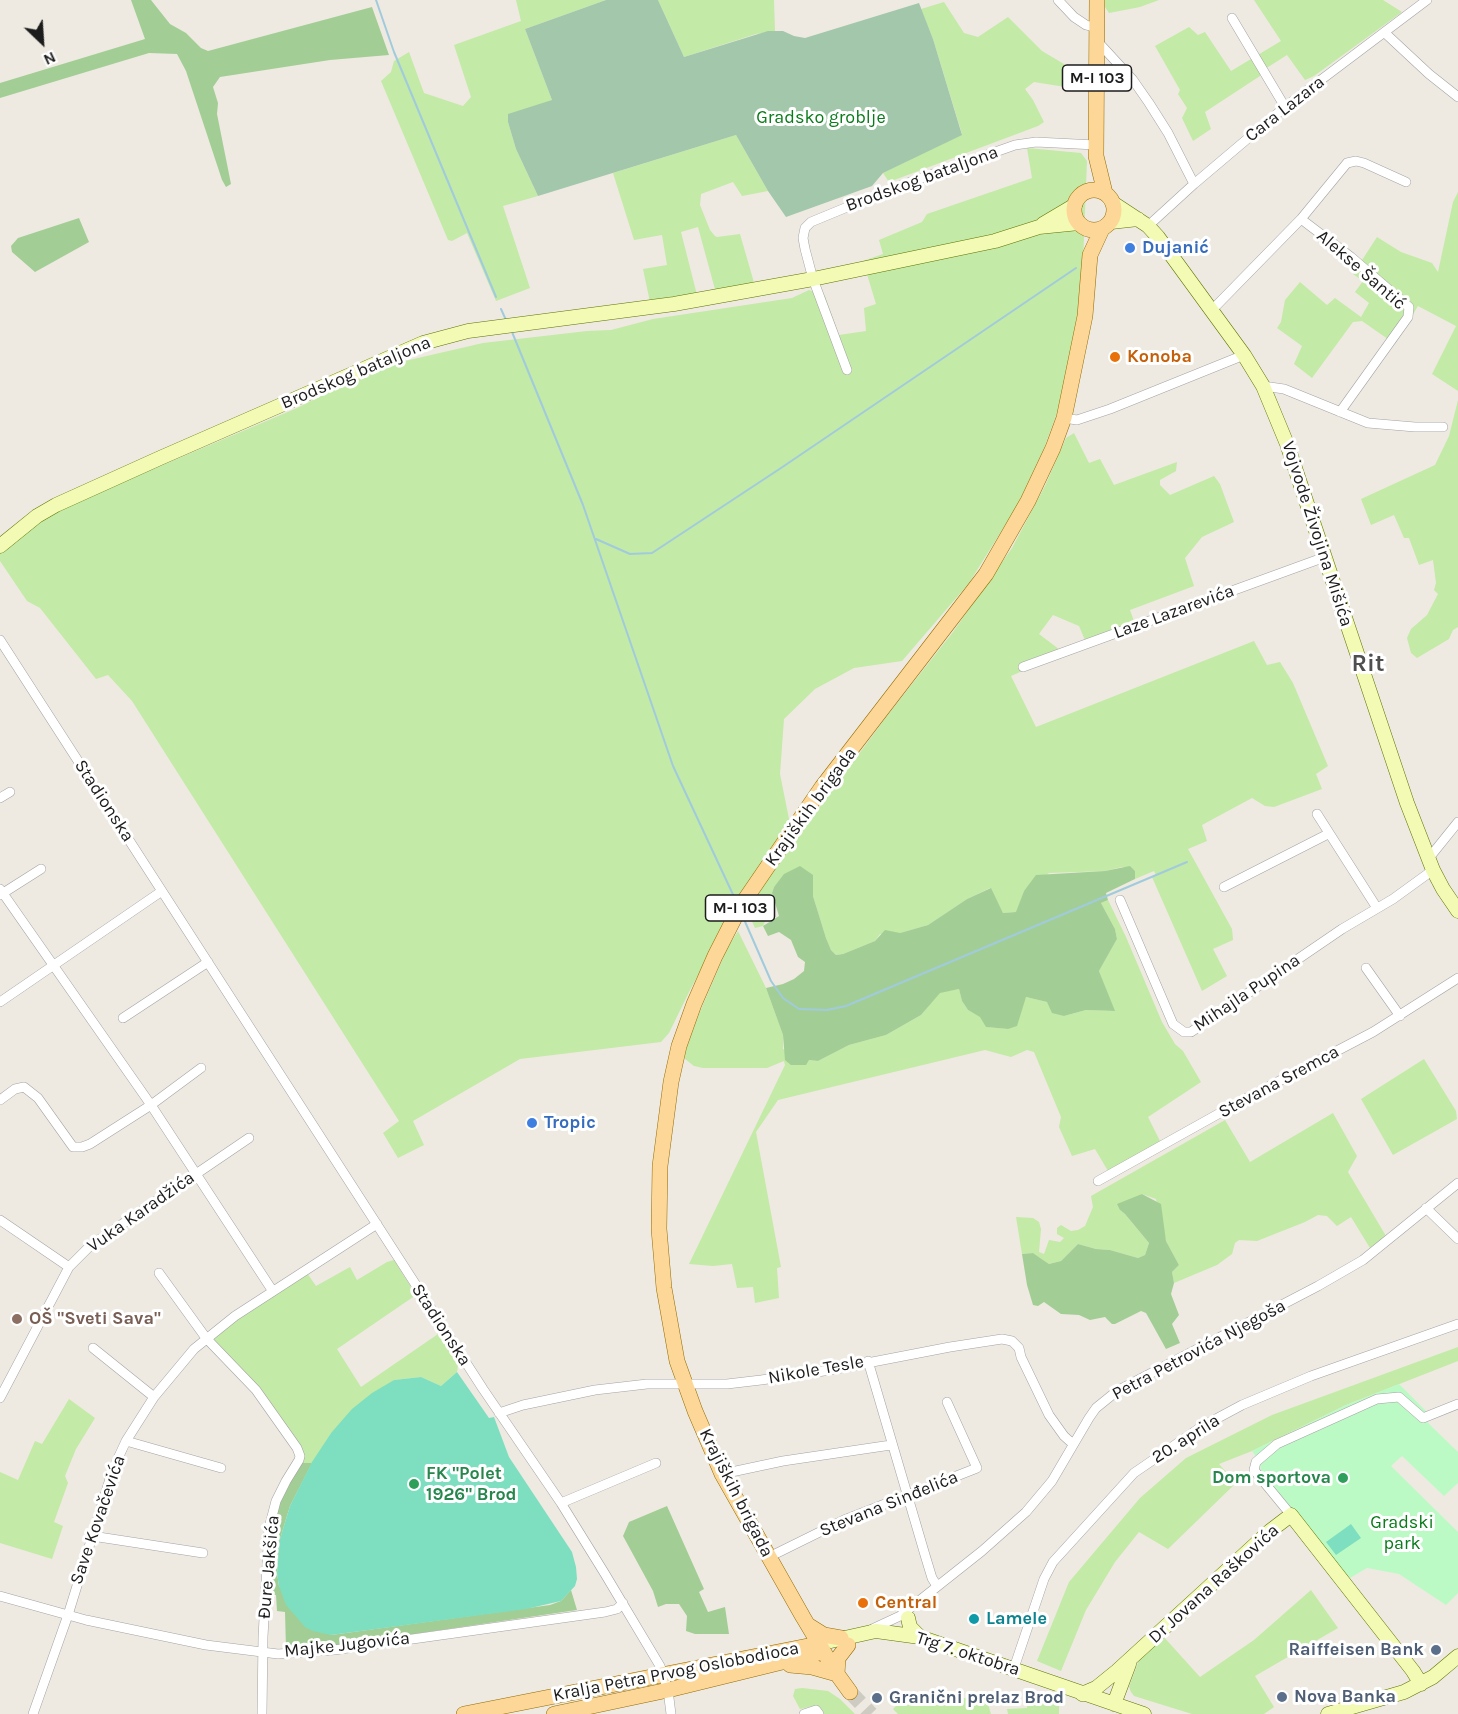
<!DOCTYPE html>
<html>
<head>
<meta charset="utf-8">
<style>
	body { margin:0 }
	#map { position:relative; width:1458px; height:1714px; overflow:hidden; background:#eeeae1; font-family:Karla,sans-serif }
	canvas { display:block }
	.north { position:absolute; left:12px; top:12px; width:60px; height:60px; -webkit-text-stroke:4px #fff; paint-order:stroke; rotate:155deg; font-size:16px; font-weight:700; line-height:24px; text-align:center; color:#1c1c1c }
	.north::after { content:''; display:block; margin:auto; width:21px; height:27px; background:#1c1c1c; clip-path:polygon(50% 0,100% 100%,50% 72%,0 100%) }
</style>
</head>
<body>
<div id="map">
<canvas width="1458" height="1714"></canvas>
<div class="north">N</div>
</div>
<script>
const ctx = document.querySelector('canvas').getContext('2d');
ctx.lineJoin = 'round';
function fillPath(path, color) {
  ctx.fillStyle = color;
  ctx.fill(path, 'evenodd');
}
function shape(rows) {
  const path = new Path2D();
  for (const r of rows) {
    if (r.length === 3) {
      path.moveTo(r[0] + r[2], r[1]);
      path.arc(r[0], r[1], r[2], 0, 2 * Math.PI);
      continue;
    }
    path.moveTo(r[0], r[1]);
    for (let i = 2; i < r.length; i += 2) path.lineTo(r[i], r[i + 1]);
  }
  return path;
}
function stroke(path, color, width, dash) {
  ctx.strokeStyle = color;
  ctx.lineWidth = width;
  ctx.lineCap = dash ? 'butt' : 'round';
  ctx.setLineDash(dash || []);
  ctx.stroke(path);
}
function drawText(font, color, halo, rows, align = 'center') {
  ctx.font = font + ' Karla,sans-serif';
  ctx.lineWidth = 6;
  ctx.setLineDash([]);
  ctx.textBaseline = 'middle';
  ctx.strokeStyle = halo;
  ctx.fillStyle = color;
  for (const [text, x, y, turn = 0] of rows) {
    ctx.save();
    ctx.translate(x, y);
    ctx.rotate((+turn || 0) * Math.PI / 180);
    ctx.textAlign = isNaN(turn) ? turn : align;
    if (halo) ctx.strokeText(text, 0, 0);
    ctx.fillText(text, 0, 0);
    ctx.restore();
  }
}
const grass = shape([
	[516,0,606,0,525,29,552,100,508,122,516,149,538,196,503,206,530,288,496,301,467,233,452,241,448,240,381,81,391,72,394,61,409,52,424,93,463,106,471,97,454,45,521,21],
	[658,0,774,0,775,31,756,34,684,57],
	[1103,0,1159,0,1140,7,1109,13,1103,4],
	[1254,0,1383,0,1402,12,1314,76,1305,80,1287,55,1265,69,1260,76,1205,112,1211,129,1193,141,1182,118,1187,108,1178,94,1180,90,1155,46,1189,27,1198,35,1205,32,1231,71,1281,41],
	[944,2,964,33,978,37,1008,17,1042,51,1069,67,1068,85,1059,86,1034,82,1025,89,1033,100,1044,122,1038,126,889,182,883,173,962,134,933,39,921,9],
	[736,135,768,191,742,196,733,182,701,194,700,205,710,230,715,236,717,237,740,234,757,293,716,293,698,227,681,232,697,295,650,302,643,269,667,265,662,235,634,240,613,173],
	[1027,148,1081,153,1087,161,1082,288,1063,397,1044,448,1017,506,969,583,902,661,854,668,815,689,784,719,780,774,790,824,739,900,691,988,669,1033,661,1042,520,1059,413,1121,424,1145,398,1158,383,1133,399,1121,132,701,108,675,96,679,40,608,27,601,0,561,0,552,50,513,297,408,379,367,483,343,587,331,611,330,653,319,792,298,809,290,825,296,839,335,866,331,864,308,876,304,863,261,883,254,879,240,922,222,927,214,1032,178],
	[1458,192,1458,391,1432,374,1456,326,1418,306,1395,344,1362,321,1353,322,1312,378,1294,364,1302,346,1277,328,1281,322,1285,300,1300,282,1327,305,1335,298,1361,317,1369,303,1355,292,1363,281,1353,274,1377,237,1401,252,1432,263,1438,272,1453,202],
	[1458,400,1458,627,1453,630,1449,639,1417,658,1411,653,1407,638,1411,629,1427,615,1438,594,1434,590,1436,583,1433,560,1419,565,1409,538,1404,538,1394,515,1371,525,1361,499,1435,465,1449,436],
	[1074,433,1089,463,1100,459,1114,485,1177,462,1176,471,1160,480,1160,485,1170,495,1214,476,1220,484,1234,522,1202,537,1185,558,1194,586,1130,610,1135,624,1087,645,1079,626,1053,615,1039,634,1064,653,1011,676,1036,727,1254,641,1267,665,1280,662,1293,683,1328,766,1316,774,1322,789,1274,807,1265,806,1252,798,1202,825,1207,841,1188,849,1232,929,1233,940,1213,949,1227,976,1202,991,1152,877,1156,875,1154,871,1135,879,1135,871,1122,867,1105,871,1049,873,1024,891,1017,912,1003,913,990,888,967,899,928,925,900,933,880,934,875,941,843,954,836,955,831,950,826,938,813,896,813,875,781,879,774,887,772,893,775,900,763,926,755,928,748,913,770,874,887,716,953,632,1012,548,1045,486,1066,438],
	[1108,900,1126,937,1162,1022,1175,1044,1183,1051,1201,1082,1148,1117,1163,1147,1111,1176,1095,1149,1072,1156,1059,1127,1061,1117,1034,1052,1027,1050,1011,1057,985,1050,778,1100,756,1132,781,1267,777,1268,779,1298,755,1303,753,1287,737,1288,732,1264,713,1266,689,1264,785,1065,784,1061,767,1068,703,1068,694,1066,685,1059,684,1055,699,1014,727,949,738,931,766,988,783,1035,783,1049,809,1060,818,1061,849,1045,886,1035,921,1015,940,992,959,989,962,1001,968,1010,981,1017,987,1027,1008,1029,1026,997,1047,1002,1064,1016,1086,1010,1114,1011,1099,971,1117,939,1115,929,1101,903],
	[1424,1059,1456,1111,1457,1119,1393,1155,1361,1099],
	[1333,1113,1357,1156,1348,1172,1386,1236,1370,1248,1351,1217,1337,1226,1327,1216,1318,1215,1305,1222,1257,1241,1239,1240,1235,1243,1232,1254,1217,1265,1174,1283,1172,1272,1179,1265,1166,1241,1156,1199,1142,1194,1120,1210,1125,1214,1149,1243,1145,1255,1138,1258,1110,1250,1096,1249,1078,1244,1061,1261,1049,1264,1033,1253,1022,1254,1016,1217,1033,1218,1039,1222,1041,1229,1039,1252,1044,1254,1049,1240,1060,1242,1064,1238,1057,1234,1057,1228,1061,1225,1071,1231,1078,1230,1085,1226,1093,1207,1091,1196,1225,1120,1250,1162],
	[394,1260,416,1295,337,1349,361,1387,441,1332,459,1359,457,1372,441,1386,421,1377,394,1380,331,1433,312,1463,302,1463,304,1456,302,1449,258,1388,212,1339,239,1317,307,1273,316,1286,350,1267,357,1280,387,1262],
	[1458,1347,1458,1361,1346,1405,1252,1451,1219,1464,1236,1483,1168,1549,1139,1532,1115,1562,1086,1610,1061,1671,1037,1661,1069,1582,1140,1498,1186,1458,1272,1415],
	[69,1399,95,1418,76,1449,65,1476,68,1483,54,1522,63,1526,52,1559,0,1543,0,1472,18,1480,35,1441,42,1444],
	[1311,1590,1338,1628,1255,1676,1274,1707,1264,1714,1192,1714,1134,1696,1131,1692,1129,1687,1139,1660,1162,1635,1200,1677,1254,1640],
	[802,1688,828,1691,840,1699,855,1714,823,1714,813,1706,800,1709,793,1696,795,1689],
	[910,1692,918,1702,923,1704,985,1695,991,1714,898,1714,893,1709],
	[1041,1693,1052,1696,1059,1704,1059,1714,1008,1714,1007,1709,1027,1708,1028,1698]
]);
const forest = shape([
	[131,0,151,0,170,24,186,33,201,48,208,51,372,7,389,55,330,60,220,77,213,87,218,103,217,114,231,184,226,187,222,180,186,71,177,54,149,53,0,98,0,83,145,39],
	[79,218,89,242,35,272,12,252,11,246,18,238],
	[800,866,813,875,813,896,826,938,831,950,836,955,843,954,875,941,885,930,900,933,928,925,967,899,991,888,1003,913,1016,912,1024,891,1036,875,1105,871,1130,866,1135,871,1135,879,1106,893,1108,900,1101,903,1115,929,1117,939,1099,971,1115,1011,1086,1010,1064,1016,1052,1013,1047,1002,1026,997,1017,1026,1008,1029,986,1027,980,1017,968,1010,962,1001,959,989,940,993,921,1015,886,1035,849,1045,818,1061,809,1060,806,1065,791,1065,785,1060,783,1035,766,988,783,984,794,979,804,971,805,962,798,957,791,940,779,932,768,936,763,926,779,916,772,893,774,887,784,874],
	[1142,1194,1161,1204,1166,1241,1179,1265,1172,1272,1174,1283,1171,1294,1179,1315,1172,1324,1180,1343,1166,1349,1146,1313,1141,1311,1115,1324,1112,1324,1105,1317,1090,1320,1079,1315,1061,1314,1044,1302,1038,1306,1033,1305,1027,1285,1022,1254,1033,1253,1049,1264,1061,1261,1078,1244,1096,1249,1110,1250,1138,1258,1145,1255,1149,1243,1125,1214,1120,1210,1117,1204],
	[302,1463,312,1463,290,1506,280,1539,277,1573,279,1586,331,1635,550,1605,561,1601,571,1590,577,1610,339,1645,286,1649,285,1612,277,1611,276,1595,268,1595,273,1522,285,1487],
	[667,1506,704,1589,699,1592,708,1612,725,1607,729,1634,695,1634,686,1631,687,1616,679,1604,666,1604,658,1607,653,1591,623,1536,629,1522]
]);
const cemetery = shape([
	[606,0,658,0,684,57,768,31,783,31,794,36,805,38,919,3,933,39,962,135,883,173,872,186,786,217,768,191,736,135,538,196,516,149,508,122,508,114,552,100,525,29]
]);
const park = shape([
	[1399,1384,1432,1417,1427,1422,1458,1452,1458,1483,1444,1496,1402,1456,1391,1466,1458,1532,1458,1593,1446,1605,1399,1574,1367,1568,1350,1578,1333,1559,1261,1472,1260,1462,1252,1451,1346,1405]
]);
const pitch = shape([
	[457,1372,489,1418,494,1417,509,1457,572,1552,576,1567,577,1579,575,1586,561,1601,526,1609,331,1635,313,1631,305,1627,286,1605,279,1586,277,1573,280,1539,290,1506,312,1462,331,1433,352,1409,372,1393,394,1380,421,1377,441,1386],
	[1351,1524,1361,1538,1336,1555,1326,1542]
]);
const stream = shape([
	[376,0,394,52,496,297],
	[501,309,506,320],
	[512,332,583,505,673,766,736,901],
	[596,539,630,554,652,553,781,468,1076,268],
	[743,917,771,981,783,998,799,1009,827,1010,846,1006,1187,862]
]);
const primaryTunnel = shape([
	[850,1692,871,1714]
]);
const street = shape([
	[1058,0,1074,17,1086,25,1097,28],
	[1232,18,1285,107],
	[1385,33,1429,74,1458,97],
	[1098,42,1133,80,1149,103,1168,133,1194,184],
	[1301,219,1351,257,1409,307,1408,317,1340,412],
	[1148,226,1194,184,1285,107,1427,0],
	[1212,310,1301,219,1347,163,1356,161,1364,163,1406,182],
	[847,370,813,279,805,249,803,238,805,228,811,222,891,189,1015,145,1036,142,1096,145],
	[1263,386,1284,389,1368,423,1415,427,1443,427],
	[1064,418,1077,420,1110,409,1244,355],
	[0,640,483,1389,561,1503,605,1574,660,1666,668,1690,671,1714],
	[1023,667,1325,557],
	[0,798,10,792],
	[1317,814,1377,908],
	[1429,858,1458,822],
	[1224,887,1328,834],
	[0,889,151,1105,272,1290],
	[0,895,41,869],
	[1120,900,1173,1024,1184,1032,1191,1032,1342,929,1393,899,1433,870],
	[1366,968,1400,1016],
	[0,1002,162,891],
	[123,1018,208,962],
	[0,1100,15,1089,24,1087,38,1098,73,1147,82,1147,90,1144,151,1105,201,1068],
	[1098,1181,1245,1099,1373,1032,1458,978],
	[1426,1208,1458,1239],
	[0,1220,69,1267],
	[159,1273,206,1338,256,1390,297,1448,300,1456,299,1460,286,1481,276,1501,269,1528,263,1637,262,1714],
	[93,1348,154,1397],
	[868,1361,925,1555,932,1578,937,1586],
	[0,1398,69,1267,90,1246,249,1138],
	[499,1413,523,1405,595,1390,647,1384,727,1384,761,1380,831,1370,950,1347,1002,1339,1012,1341,1019,1348,1021,1357,1049,1415,1064,1436,1073,1444],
	[126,1441,221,1468],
	[722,1474,783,1461,891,1445],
	[561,1503,656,1463],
	[1291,1515,1254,1470,1256,1462,1277,1444,1377,1399,1399,1397,1423,1418,1458,1404],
	[92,1536,203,1553],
	[769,1557,844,1520,977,1468,947,1402],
	[0,1596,86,1620,206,1645,278,1654,334,1650,605,1612,617,1609,623,1603],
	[872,1629,900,1616,982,1551,1026,1512,1052,1481,1089,1418,1096,1408,1117,1391,1318,1286,1363,1260,1458,1183],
	[1014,1668,1044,1579,1053,1562,1134,1473,1201,1427,1242,1405,1311,1376,1458,1324],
	[33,1714,68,1615,113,1469,126,1441,154,1397,194,1349,235,1316,377,1224],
	[804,1714,816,1710,819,1714]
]);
const secondary = shape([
	[1113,203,1148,226,1158,237,1244,355,1263,386,1287,444,1407,803,1433,870,1443,889,1458,911],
	[1111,222,1138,219],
	[1043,224,1075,205],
	[0,546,37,516,56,505,160,458,423,343,468,331,674,304,813,279,995,241,1039,227,1079,223],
	[908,1618,910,1627,920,1637],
	[831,1641,876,1631,920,1637,1144,1714],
	[1082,1694,1096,1688,1117,1671,1270,1531,1291,1515,1413,1671,1421,1684],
	[1114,1704,1129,1664],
	[1328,1714,1404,1692,1433,1677,1458,1656]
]);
const primary = shape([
	[1097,0,1096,156,1105,193],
	[1094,210,20],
	[808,1625,824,1635,841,1638],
	[790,1665,812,1667,837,1674],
	[837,1674,838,1658,848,1645],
	[850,1692,837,1674,803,1617,722,1474,695,1411,677,1361,664,1288,659,1229,660,1166,671,1082,679,1046,694,1004,715,956,740,907,822,787,986,574,1028,501,1053,448,1064,418,1085,316,1090,255,1102,229],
	[464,1714,818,1644],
	[554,1714,668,1690,823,1652]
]);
const markers = [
	[1130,248,6,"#3f7fe0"],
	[1115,357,6,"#e8710a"],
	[532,1123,6,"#3f7fe0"],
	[17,1319,6,"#8d6e63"],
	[1343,1478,6,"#2e9e5b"],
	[414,1484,6,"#2e9e5b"],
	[863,1603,6,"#e8710a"],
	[974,1619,6,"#0f9aa8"],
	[1436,1650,6,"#5c6f8a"],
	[1282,1697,6,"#5c6f8a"],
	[877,1698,6,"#5c6f8a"]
];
const shields = [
	[1097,78,69],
	[740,908,69]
];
const shieldNames = [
	["M-I 103",1097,78],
	["M-I 103",740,908]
];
const streetNames = [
	["Cara Lazara",1285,109,-38],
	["Brodskog bataljona",922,179,-20],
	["Alekse Šantić",1361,270,41],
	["Brodskog bataljona",356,373,-23],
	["Vojvode Živojina Mišića",1317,534,72],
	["Laze Lazarevića",1174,612,-20],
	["Stadionska",104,801,57],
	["Krajiških brigada",811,807,-54],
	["Mihajla Pupina",1247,993,-34],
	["Stevana Sremca",1279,1082,-28],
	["Vuka Karadžića",141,1212,-35],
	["Stadionska",441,1325,57],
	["Petra Petrovića Njegoša",1199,1350,-28],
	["Nikole Tesle",816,1370,-10],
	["20. aprila",1186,1439,-32],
	["Krajiških brigada",736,1493,63],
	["Stevana Sinđelića",889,1504,-22],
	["Save Kovačevića",98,1520,-71],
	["Đure Jakšića",269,1567,-85],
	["Dr Jovana Raškovića",1214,1584,-42],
	["Majke Jugovića",347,1645,-6],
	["Trg 7. oktobra",968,1654,18],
	["Kralja Petra Prvog Oslobodioca",676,1672,-11]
];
const parkNames = [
	["Gradsko groblje",821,118],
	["Gradski",1402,1523],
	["park",1402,1544]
];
const shopNames = [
	["Dujanić",1142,248],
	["Tropic",544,1123]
];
const foodNames = [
	["Konoba",1127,357],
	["Central",875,1603]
];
const educationNames = [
	["OŠ \"Sveti Sava\"",29,1319]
];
const leisureNames = [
	["FK \"Polet",426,1474],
	["1926\" Brod",426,1495],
	["Dom sportova",1331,1478,"right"]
];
const cultureNames = [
	["Lamele",986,1619]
];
const serviceNames = [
	["Raiffeisen Bank",1424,1650,"right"],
	["Nova Banka",1294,1697],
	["Granični prelaz Brod",889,1698]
];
const districtNames = [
	["Rit",1368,664]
];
fillPath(grass, '#c3eaa6');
fillPath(forest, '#a2ce95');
fillPath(cemetery, '#a2c7aa');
fillPath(park, '#bcfac5');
fillPath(pitch, '#7ddfbf');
stroke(stream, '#a1cbdd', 2);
stroke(primaryTunnel, '#cecbc3', 15, [15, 8]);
stroke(street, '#a3a3a3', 10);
stroke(secondary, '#607303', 15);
stroke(primary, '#946c00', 16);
stroke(street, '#fff', 9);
stroke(secondary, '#f2fab3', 14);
stroke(primary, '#fdd797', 15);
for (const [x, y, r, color] of markers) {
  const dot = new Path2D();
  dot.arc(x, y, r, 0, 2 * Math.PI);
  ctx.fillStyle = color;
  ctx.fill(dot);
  stroke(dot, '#fff', 2);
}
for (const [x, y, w] of shields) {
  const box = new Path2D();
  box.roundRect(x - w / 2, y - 13, w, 26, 4.5);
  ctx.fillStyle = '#fff';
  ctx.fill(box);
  stroke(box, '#1c1c1c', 1.5);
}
drawText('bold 16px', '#1c1c1c', null, shieldNames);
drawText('18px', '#1c1c1c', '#fff', streetNames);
drawText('18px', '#097b1a', '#fff', parkNames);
drawText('bold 18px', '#366cbe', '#fff', shopNames, 'left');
drawText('bold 18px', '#c56008', '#fff', foodNames, 'left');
drawText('bold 18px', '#785e54', '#fff', educationNames, 'left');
drawText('bold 18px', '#27864d', '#fff', leisureNames, 'left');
drawText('bold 18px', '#0d838f', '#fff', cultureNames, 'left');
drawText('bold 18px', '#4e5e75', '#fff', serviceNames, 'left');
drawText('bold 24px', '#4f4f4f', '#fff', districtNames);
</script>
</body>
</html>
